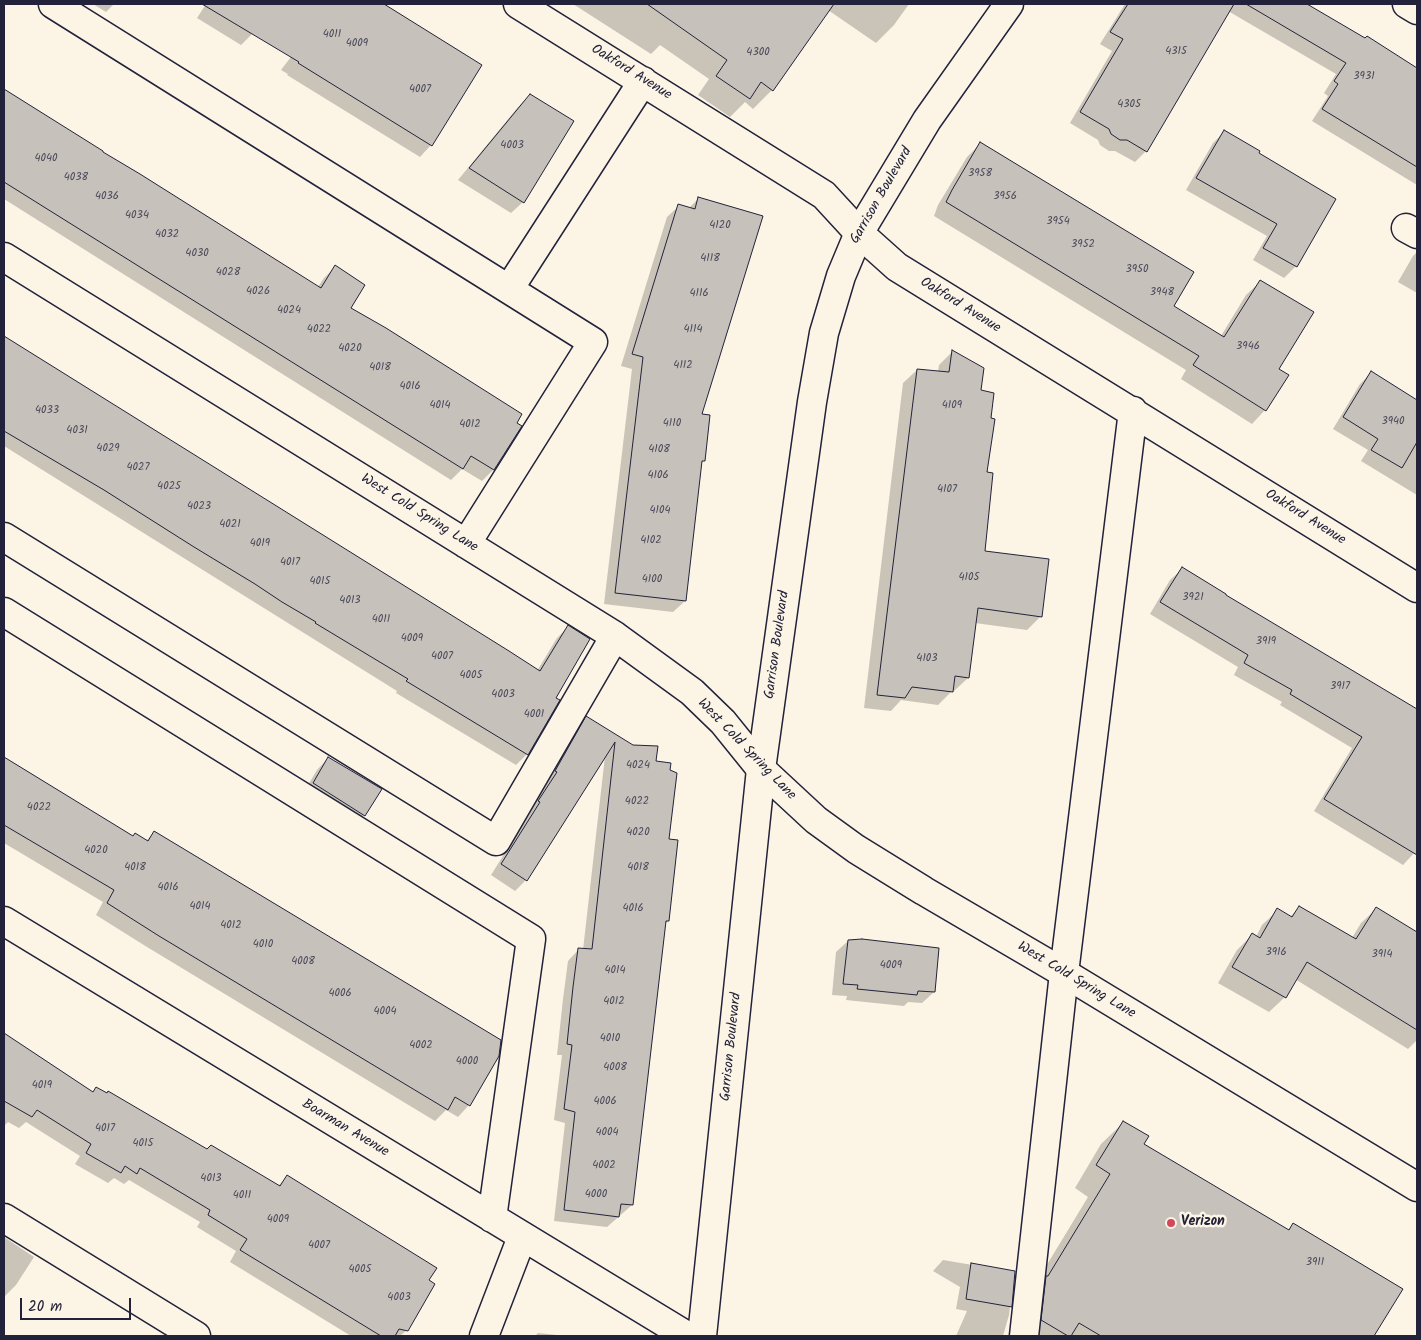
<!DOCTYPE html>
<html>
<head>
<meta charset="utf-8">
<style>
	body { margin:0 }
	#map { position:relative; width:1421px; height:1340px; overflow:hidden; background:#fcf5e5; font-family:Kalam,sans-serif }
	canvas { display:block }
	.frame { position:absolute; inset:0; border:5px solid #22223b; pointer-events:none }
	.scale { position:absolute; left:20px; top:1298px; width:111px; height:22px; box-sizing:border-box; border:2px solid #22223b; border-top:0; padding-left:6px; font-size:15px; line-height:18px; white-space:nowrap; color:#22223b; -webkit-text-stroke:4px #fcf5e5; paint-order:stroke }
</style>
</head>
<body>
<div id="map">
<canvas width="1421" height="1340"></canvas>
<div class="frame"></div>
<div class="scale">20 m</div>
</div>
<script>
const ctx = document.querySelector('canvas').getContext('2d');
ctx.lineJoin = 'round';
function fillPath(path, color) {
  ctx.fillStyle = color;
  ctx.fill(path, 'evenodd');
}
function shape(rows) {
  const path = new Path2D();
  for (const r of rows) {
    path.moveTo(r[0], r[1]);
    for (let i = 2; i < r.length; i += 2) path.lineTo(r[i], r[i + 1]);
  }
  return path;
}
function stroke(path, color, width, dash) {
  ctx.strokeStyle = color;
  ctx.lineWidth = width;
  ctx.lineCap = dash ? 'butt' : 'round';
  ctx.setLineDash(dash || []);
  ctx.stroke(path);
}
function drawText(font, color, halo, rows, align = 'center') {
  ctx.font = font + ' Kalam,sans-serif';
  ctx.lineWidth = 5;
  ctx.setLineDash([]);
  ctx.textBaseline = 'middle';
  ctx.strokeStyle = halo;
  ctx.fillStyle = color;
  for (const [text, x, y, turn = 0] of rows) {
    ctx.save();
    ctx.translate(x, y);
    ctx.rotate((+turn || 0) * Math.PI / 180);
    ctx.textAlign = isNaN(turn) ? turn : align;
    if (halo) ctx.strokeText(text, 0, 0);
    ctx.fillText(text, 0, 0);
    ctx.restore();
  }
}
const shadow = shape([
	[93,4,114,4,106,12],
	[206,4,271,4,252,34,241,45,197,18],
	[331,4,381,4,481,65,431,145,420,157,287,75,288,74,281,70],
	[573,4,909,4,894,25,876,43,828,10,772,90,753,109,745,102,730,117,698,95,709,79,660,45,651,54],
	[1125,4,1302,4,1417,69,1417,185,1312,121,1328,96,1324,93,1336,74,1228,11,1146,151,1135,162,1115,151,1109,151,1100,145,1098,140,1070,123,1112,51,1100,44],
	[4,91,318,287,324,278,335,267,349,308,520,426,493,470,482,481,462,469,451,480,4,199],
	[530,95,523,202,511,213,458,180,518,107],
	[1224,132,1258,152,1296,266,1284,278,1253,260,1267,236,1186,190,1213,143],
	[981,143,1172,306,1221,336,1246,295,1260,282,1277,369,1265,410,1252,424,1181,379,1186,370,934,216,938,205,967,157],
	[699,198,700,415,703,461,701,464,685,601,673,612,604,604,632,369,621,366,667,217,679,206,688,209],
	[1417,252,1417,293,1398,282,1413,256],
	[4,337,537,671,557,638,568,627,555,698,527,754,516,765,396,693,397,691,4,446],
	[952,352,980,391,986,473,984,552,1041,616,1027,630,975,623,968,678,954,691,952,691,938,705,901,700,891,711,864,708,903,383,917,370,938,372,939,365],
	[1371,373,1417,401,1417,495,1361,461,1368,450,1333,429,1360,384],
	[1182,569,1224,595,1417,711,1417,848,1414,853,1403,865,1314,811,1352,748,1280,705,1282,702,1234,675,1238,667,1150,614,1170,580],
	[587,718,655,762,668,840,668,921,665,924,632,1205,607,1227,554,1221,565,1123,554,1120,562,1055,557,1055,563,999,568,961,579,949,583,950,605,756,526,880,515,891,491,875,530,813,528,812,547,783,545,782,576,729],
	[328,758,364,815,353,826,302,795,317,770],
	[4,759,133,837,146,841,154,833,469,1105,458,1117,446,1110,435,1121,147,947,96,915,103,902,4,843],
	[1300,907,1352,938,1361,923,1377,908,1416,933,1417,931,1417,1040,1408,1049,1295,979,1285,997,1269,1012,1218,983,1237,950,1252,935,1256,937,1262,925,1278,910,1290,917],
	[848,941,934,992,922,1003,908,1002,904,1006,846,1000,847,996,832,995,836,952],
	[6,1036,92,1093,96,1088,207,1150,278,1186,287,1177,428,1281,407,1330,400,1336,351,1336,230,1262,236,1251,197,1227,200,1222,129,1180,124,1184,114,1178,108,1183,75,1164,80,1156,26,1122,19,1128,8,1122,4,1126,4,1038],
	[1124,1122,1143,1144,1287,1231,1293,1224,1401,1289,1372,1336,1020,1336,1028,1296,1088,1197,1075,1188,1101,1144],
	[4,1237,34,1257,16,1285,5,1296,4,1295],
	[943,1260,1014,1272,1009,1315,1003,1336,956,1336,967,1311,956,1309,960,1287,933,1271],
	[538,1333,567,1336,535,1336]
]);
const building = shape([
	[202,4,384,4,482,65,432,146,298,63,299,62,202,4],
	[647,4,834,4,773,91,761,82,750,99,716,76,727,60,647,4],
	[1128,4,1234,4,1147,152,1127,140,1120,140,1111,134,1109,129,1080,112,1123,39,1110,32,1128,4],
	[1246,4,1307,4,1365,38,1367,36,1417,68,1417,167,1322,109,1338,84,1334,81,1346,63,1246,4],
	[4,89,103,151,103,152,140,174,321,288,335,265,365,285,351,308,386,328,522,414,517,423,522,426,494,470,471,456,463,469,4,182,4,89],
	[530,94,574,121,524,203,469,168,530,94],
	[1224,130,1260,151,1259,153,1336,199,1297,267,1263,248,1277,224,1196,178,1224,130],
	[980,142,1194,272,1174,306,1224,337,1260,280,1314,312,1279,369,1289,375,1266,411,1193,365,1199,356,946,202,952,190,980,142],
	[698,197,763,216,702,414,710,415,705,461,702,461,686,601,615,593,643,357,632,354,678,204,695,209,698,197],
	[4,336,509,651,540,671,568,625,590,639,556,698,560,700,528,755,406,681,408,679,315,623,316,622,282,602,255,584,194,547,104,490,4,431,4,336],
	[952,350,984,368,981,390,994,393,991,418,995,419,987,472,993,473,985,551,1049,559,1042,617,978,608,969,678,955,676,953,692,912,687,905,698,877,695,917,369,949,372,952,350],
	[1371,371,1417,400,1417,442,1402,468,1371,450,1378,439,1343,417,1371,371],
	[1182,567,1226,594,1226,595,1417,709,1417,855,1324,799,1362,737,1290,694,1292,690,1244,663,1248,655,1160,602,1182,567],
	[586,716,633,745,658,746,656,761,671,763,670,770,677,773,669,839,678,840,669,921,666,921,633,1205,621,1204,619,1217,564,1210,575,1112,564,1109,572,1045,567,1044,573,987,578,948,592,949,615,742,527,881,501,864,540,802,538,801,557,772,555,771,586,716],
	[4,757,133,836,135,833,148,841,154,831,501,1040,499,1056,470,1106,455,1097,448,1110,159,936,107,903,114,890,4,825,4,757],
	[328,757,382,789,365,816,313,783,328,757],
	[1299,906,1356,939,1376,907,1417,932,1417,1030,1307,962,1286,998,1232,967,1252,933,1260,938,1277,908,1292,917,1299,906],
	[862,939,939,948,935,992,918,991,917,995,857,989,858,985,843,984,848,940,862,939],
	[4,1033,93,1092,96,1087,107,1093,108,1091,207,1149,211,1145,280,1186,287,1175,437,1268,429,1280,435,1284,408,1331,399,1329,395,1336,381,1336,240,1250,247,1239,208,1215,210,1210,140,1168,137,1174,125,1166,121,1173,86,1153,91,1144,37,1110,32,1117,4,1101,4,1033],
	[1123,1121,1149,1136,1144,1144,1289,1230,1293,1223,1403,1289,1374,1336,1101,1336,1079,1323,1071,1336,1068,1336,1041,1320,1046,1276,1048,1276,1110,1174,1096,1165,1123,1121],
	[971,1263,1015,1271,1012,1307,966,1299,971,1263]
]);
const minor = shape([
	[53,4,593,342,466,544],
	[518,4,824,195,859,233,897,267,1417,588],
	[1407,4,1417,10],
	[1406,228,1417,234],
	[4,257,615,636,692,692,723,722,761,769],
	[509,289,643,81],
	[4,537,496,841,615,636],
	[4,612,531,939,492,1218],
	[4,921,687,1336],
	[4,1218,196,1336],
	[484,1336,522,1237],
	[1024,1336,1064,973,1133,411]
]);
const major = shape([
	[761,769,816,820,856,849,924,891,1064,973,1417,1187],
	[702,1336,761,769,812,402,824,333,841,276,859,233,927,120,1009,4]
]);
const markers = [
	[1171,1223,5,"#d1495b"]
];
const numberNames = [
	["4011",332,35],
	["4009",357,44],
	["4315",1176,52],
	["4300",758,53],
	["3931",1364,77],
	["4007",420,90],
	["4305",1129,105],
	["4003",512,146],
	["4040",46,159],
	["3958",980,174],
	["4038",76,178],
	["4036",107,197],
	["3956",1005,197],
	["4034",137,216],
	["3954",1058,222],
	["4120",720,226],
	["4032",167,235],
	["3952",1083,245],
	["4030",197,254],
	["4118",710,259],
	["3950",1137,270],
	["4028",228,273],
	["4026",258,292],
	["3948",1162,293],
	["4116",699,294],
	["4024",289,311],
	["4022",319,330],
	["4114",693,330],
	["3946",1248,347],
	["4020",350,349],
	["4112",683,366],
	["4018",380,368],
	["4016",410,387],
	["4014",440,406],
	["4109",952,406],
	["4033",47,411],
	["3940",1393,422],
	["4110",672,424],
	["4012",470,425],
	["4031",77,431],
	["4029",108,449],
	["4108",659,450],
	["4027",138,468],
	["4106",658,476],
	["4025",169,487],
	["4107",947,490],
	["4023",199,507],
	["4104",660,511],
	["4021",230,525],
	["4102",651,541],
	["4019",260,544],
	["4017",290,563],
	["4105",969,578],
	["4100",652,580],
	["4015",320,582],
	["3921",1193,598],
	["4013",350,601],
	["4011",381,620],
	["4009",412,639],
	["3919",1266,642],
	["4007",442,657],
	["4103",927,659],
	["4005",471,676],
	["3917",1340,687],
	["4003",503,695],
	["4001",534,715],
	["4024",638,766],
	["4022",637,802],
	["4022",39,808],
	["4020",638,833],
	["4020",96,851],
	["4018",135,868],
	["4018",638,868],
	["4016",168,888],
	["4014",200,907],
	["4016",633,909],
	["4012",231,926],
	["4010",263,945],
	["3916",1276,953],
	["3914",1382,955],
	["4008",303,962],
	["4009",891,966],
	["4014",615,971],
	["4006",340,994],
	["4012",614,1002],
	["4004",385,1012],
	["4010",610,1039],
	["4002",421,1046],
	["4000",467,1062],
	["4008",615,1068],
	["4019",42,1086],
	["4006",605,1102],
	["4017",105,1129],
	["4004",607,1133],
	["4015",143,1144],
	["4002",604,1166],
	["4013",211,1179],
	["4000",596,1195],
	["4011",242,1196],
	["4009",278,1220],
	["4007",319,1246],
	["3911",1315,1263],
	["4005",360,1270],
	["4003",399,1298]
];
const streetNames = [
	["Oakford Avenue",631,73,32],
	["Garrison Boulevard",882,196,-60],
	["Oakford Avenue",960,306,32],
	["West Cold Spring Lane",419,514,32],
	["Oakford Avenue",1305,518,32],
	["Garrison Boulevard",778,645,-82],
	["West Cold Spring Lane",746,750,46],
	["West Cold Spring Lane",1076,981,31],
	["Garrison Boulevard",732,1047,-84],
	["Boarman Avenue",345,1129,31]
];
const poiNames = [
	["Verizon",1181,1223]
];
fillPath(shadow, '#0003');
fillPath(building, '#c6c1bb');
stroke(building, '#22223b', 1);
stroke(minor, '#22223b', 31);
stroke(major, '#22223b', 31);
stroke(minor, '#fcf5e5', 28);
stroke(major, '#fcf5e5', 28);
for (const [x, y, r, color] of markers) {
  const dot = new Path2D();
  dot.arc(x, y, r, 0, 2 * Math.PI);
  ctx.fillStyle = color;
  ctx.fill(dot);
  stroke(dot, '#fcf5e5', 2);
}
drawText('11px', '#4b4a5b', null, numberNames);
drawText('14px', '#22223b', '#fcf5e5', streetNames);
drawText('bold 14px', '#22223b', '#fcf5e5', poiNames, 'left');
</script>
</body>
</html>
